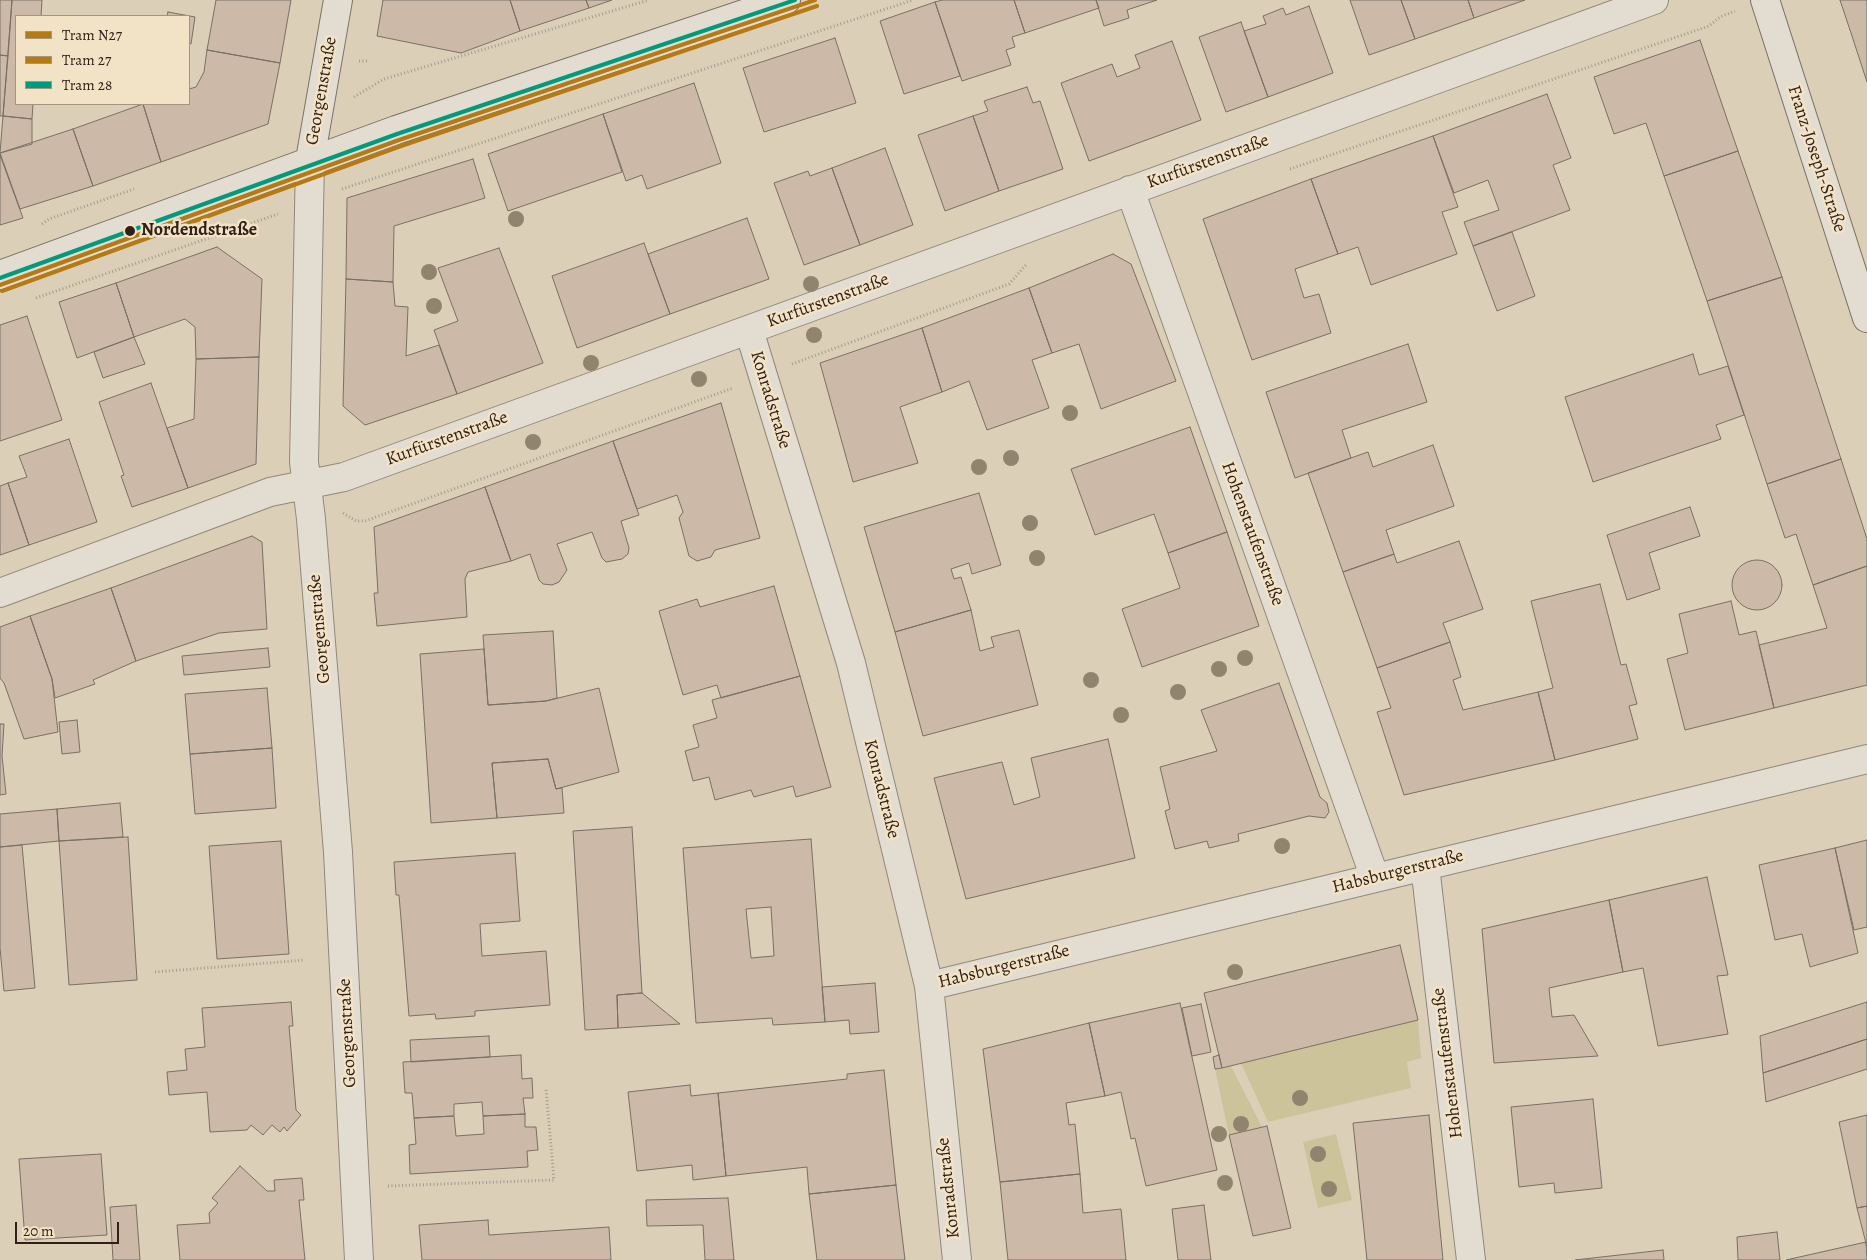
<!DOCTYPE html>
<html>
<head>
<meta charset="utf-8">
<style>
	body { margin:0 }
	#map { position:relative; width:1867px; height:1260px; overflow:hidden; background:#dccfb7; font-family:Alegreya,serif }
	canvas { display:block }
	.legend { position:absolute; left:15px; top:15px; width:175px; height:90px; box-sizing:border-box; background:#f2e2c6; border:1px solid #a49480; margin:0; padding:6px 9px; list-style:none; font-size:15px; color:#302018 }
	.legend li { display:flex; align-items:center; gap:10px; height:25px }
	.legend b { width:25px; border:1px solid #a49480 }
	.scale { position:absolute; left:15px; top:1222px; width:104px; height:22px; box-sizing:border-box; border:2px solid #302018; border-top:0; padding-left:6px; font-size:15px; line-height:18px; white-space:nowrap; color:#302018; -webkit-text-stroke:4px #f2e2c6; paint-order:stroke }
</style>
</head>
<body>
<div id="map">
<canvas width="1867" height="1260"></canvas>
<ul class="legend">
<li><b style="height:6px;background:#b67a15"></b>Tram N27</li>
<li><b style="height:6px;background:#b67a15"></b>Tram 27</li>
<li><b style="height:6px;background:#029a7d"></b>Tram 28</li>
</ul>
<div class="scale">20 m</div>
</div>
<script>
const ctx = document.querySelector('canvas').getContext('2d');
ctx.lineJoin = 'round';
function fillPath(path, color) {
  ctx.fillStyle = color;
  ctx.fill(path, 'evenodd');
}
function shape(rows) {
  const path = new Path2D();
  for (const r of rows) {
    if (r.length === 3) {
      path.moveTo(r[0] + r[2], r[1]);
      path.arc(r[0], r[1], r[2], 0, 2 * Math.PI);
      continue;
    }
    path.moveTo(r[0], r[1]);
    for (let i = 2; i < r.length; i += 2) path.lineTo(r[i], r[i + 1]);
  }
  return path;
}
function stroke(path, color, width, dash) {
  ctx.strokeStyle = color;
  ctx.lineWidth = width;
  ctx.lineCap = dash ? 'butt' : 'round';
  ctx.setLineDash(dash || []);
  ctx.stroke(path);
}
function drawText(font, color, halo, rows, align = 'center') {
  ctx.font = font + ' Alegreya,serif';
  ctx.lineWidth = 5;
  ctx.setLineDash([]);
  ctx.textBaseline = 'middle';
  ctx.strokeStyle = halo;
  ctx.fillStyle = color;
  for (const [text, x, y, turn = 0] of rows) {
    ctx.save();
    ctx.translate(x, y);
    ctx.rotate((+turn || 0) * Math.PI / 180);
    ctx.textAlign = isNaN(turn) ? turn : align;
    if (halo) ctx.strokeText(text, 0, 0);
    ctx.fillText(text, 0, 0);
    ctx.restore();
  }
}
const green = shape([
	[1418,1020,1421,1058,1407,1062,1411,1088,1268,1122,1241,1063],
	[1231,1066,1262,1127,1229,1135,1215,1069],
	[1336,1134,1352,1200,1318,1208,1303,1142]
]);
const building = shape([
	[0,0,12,0,8,56,0,55,0,0],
	[12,0,42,0,41,16,16,16,16,104,33,104,32,119,3,116,12,0],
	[216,0,291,0,280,63,207,50,216,0],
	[383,0,510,0,520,31,461,53,377,36,383,0],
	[510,0,586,0,589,8,520,31,510,0],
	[586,0,612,0,589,8,586,0],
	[942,0,1014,0,1025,33,1012,37,1015,47,1006,50,1011,65,962,81,935,2,942,0],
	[1014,0,1096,0,1099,8,1025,33,1014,0],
	[1096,0,1157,0,1127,10,1129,18,1104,26,1096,0],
	[1350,0,1401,0,1415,39,1369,55,1350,0],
	[1401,0,1468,0,1474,18,1415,39,1401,0],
	[1468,0,1525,0,1474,18,1468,0],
	[1840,0,1867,0,1867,82,1852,36,1840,0],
	[935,2,960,76,904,94,880,21,935,2],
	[1309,6,1333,73,1268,97,1244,31,1266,24,1263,16,1283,8,1286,15,1309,6],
	[168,12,195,17,191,44,189,43,189,16,167,16,168,12],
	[1241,22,1268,97,1226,112,1199,37,1241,22],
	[835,38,856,103,764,132,743,68,835,38],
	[1700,40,1738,151,1664,176,1646,123,1614,134,1594,77,1700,40],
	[1172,41,1201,120,1089,161,1061,83,1112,64,1117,77,1140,68,1135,55,1172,41],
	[207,50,280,63,268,124,161,162,143,104,189,104,189,89,196,87,204,72,207,50],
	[0,55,8,56,3,116,0,116,0,55],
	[694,83,721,163,647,189,642,175,626,181,603,114,694,83],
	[1027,87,1033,103,1040,101,1063,169,999,191,973,116,988,111,984,101,1027,87],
	[1547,94,1571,158,1553,165,1570,210,1473,246,1464,222,1499,210,1488,180,1454,193,1433,136,1547,94],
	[143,104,161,162,93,186,73,129,143,104],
	[603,114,622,172,508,211,488,154,603,114],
	[3,116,32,119,32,144,0,153,3,116],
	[973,116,999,191,945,211,918,135,973,116],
	[73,129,93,186,20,209,0,153,73,129],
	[1433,136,1458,207,1442,212,1457,254,1371,285,1358,247,1338,254,1311,179,1433,136],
	[885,148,913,225,860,245,832,168,885,148],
	[1738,151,1782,277,1707,301,1664,176,1738,151],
	[0,155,23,218,0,225,0,155],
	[473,159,485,198,394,226,393,282,346,279,347,198,473,159],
	[832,168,860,245,804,265,774,183,808,171,810,176,832,168],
	[1311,179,1338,254,1295,269,1304,298,1319,294,1331,333,1252,360,1203,219,1311,179],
	[747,218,769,279,670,314,648,254,747,218],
	[1512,232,1535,296,1497,311,1473,246,1512,232],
	[644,243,670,314,577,348,552,276,644,243],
	[217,247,262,279,259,357,196,359,195,327,185,319,134,337,116,283,217,247],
	[499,248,543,363,457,394,434,330,458,321,438,268,499,248],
	[1113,254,1131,264,1176,381,1101,409,1079,344,1052,353,1029,288,1113,254],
	[1782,277,1841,459,1767,484,1707,301,1782,277],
	[346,279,393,282,395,306,408,307,406,356,439,345,457,394,365,425,343,406,346,279],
	[116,283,134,337,77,358,59,302,116,283],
	[1029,288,1052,353,1032,360,1049,408,987,430,969,381,942,392,922,328,1029,288],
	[27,316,62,420,0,441,0,325,27,316],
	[922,328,942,392,900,407,918,463,853,482,820,363,922,328],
	[134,337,145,364,103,378,94,352,134,337],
	[1408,344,1427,402,1342,430,1351,458,1295,478,1266,392,1408,344],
	[1693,354,1699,375,1728,366,1744,415,1716,425,1721,439,1593,482,1565,397,1693,354],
	[259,357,256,464,188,488,167,428,194,419,196,359,259,357],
	[151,383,188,488,132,507,121,476,124,475,99,402,151,383],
	[721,403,760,538,715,550,711,557,697,561,689,556,679,518,683,512,677,495,637,509,613,441,721,403],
	[1190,427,1227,532,1168,553,1154,514,1095,535,1071,469,1190,427],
	[69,439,97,522,29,545,8,483,27,477,19,456,69,439],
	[613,441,639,515,621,521,629,548,628,554,622,559,606,562,602,558,592,532,557,544,567,570,559,582,552,585,543,584,539,580,530,554,511,561,485,487,613,441],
	[1433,445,1454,506,1386,530,1394,554,1343,572,1308,473,1368,452,1373,467,1433,445],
	[1841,459,1867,539,1867,566,1813,585,1796,534,1785,538,1767,484,1841,459],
	[8,483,29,545,0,555,0,486,8,483],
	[485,487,511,561,468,572,465,579,467,617,377,626,374,593,378,593,374,527,485,487],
	[979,493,1001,565,972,574,969,563,951,569,954,579,961,577,971,610,895,632,864,527,979,493],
	[1690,507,1700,536,1649,553,1660,589,1627,600,1607,535,1690,507],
	[1227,532,1259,626,1142,667,1122,609,1180,588,1168,553,1227,532],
	[252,536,262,542,267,629,219,633,136,661,111,588,252,536],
	[1459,541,1483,609,1443,623,1450,642,1377,668,1343,572,1394,554,1397,563,1459,541],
	[1757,585,25],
	[1867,566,1867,685,1774,708,1759,645,1827,628,1813,585,1867,566],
	[1600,584,1621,665,1626,664,1637,704,1629,706,1638,739,1555,760,1538,692,1553,688,1531,601,1600,584],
	[774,586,800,676,721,698,717,685,683,695,659,611,697,599,700,607,774,586],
	[111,588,136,661,93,680,95,684,55,698,52,679,30,616,111,588],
	[1731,601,1739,635,1756,631,1774,708,1685,730,1667,659,1688,653,1679,614,1731,601],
	[971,610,980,651,994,647,991,637,1019,630,1038,705,923,736,895,632,971,610],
	[30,616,52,679,58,732,24,739,4,683,0,678,0,627,30,616],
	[553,631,557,698,546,701,488,705,483,635,553,631],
	[1450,642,1461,677,1453,680,1463,710,1538,692,1555,760,1404,795,1377,712,1391,708,1377,668,1450,642],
	[268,648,270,667,184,675,182,656,268,648],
	[484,649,488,705,546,701,599,688,619,772,556,789,548,759,492,763,497,818,431,823,420,654,484,649],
	[800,676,831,787,796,797,793,786,754,797,751,790,715,800,709,777,693,781,685,751,699,747,693,725,717,718,712,700,800,676],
	[1279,683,1320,797,1327,803,1329,812,1325,818,1309,816,1238,834,1239,841,1209,848,1207,841,1175,849,1165,811,1170,809,1160,767,1217,751,1201,710,1279,683],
	[267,688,272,748,190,754,185,694,267,688],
	[77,720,80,752,62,754,59,722,77,720],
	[0,724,4,724,2,756,6,794,0,795,0,724],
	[1108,739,1135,858,966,899,934,778,1002,762,1014,805,1040,797,1031,758,1108,739],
	[272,748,276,808,195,814,190,754,272,748],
	[548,759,556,789,562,788,564,813,497,818,492,763,548,759],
	[120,803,123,837,59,841,57,809,120,803],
	[57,809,59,841,0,847,0,814,57,809],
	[632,827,642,993,617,995,618,1028,585,1030,573,831,632,827],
	[128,837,137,980,69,985,59,841,128,837],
	[811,839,825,1022,773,1025,772,1018,696,1023,683,848,811,839],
	[771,907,774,956,751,958,746,909,771,907],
	[1867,840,1867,927,1854,930,1835,848,1867,840],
	[281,841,289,954,217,959,209,846,281,841],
	[22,845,35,988,4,991,0,948,0,847,22,845],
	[1835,848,1858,953,1810,967,1802,934,1775,940,1759,865,1835,848],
	[515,853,520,921,480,924,482,956,546,951,550,1005,475,1011,475,1016,436,1019,435,1014,409,1016,399,895,396,895,394,862,515,853],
	[1707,877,1728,975,1717,976,1728,1034,1658,1046,1643,968,1623,972,1609,900,1707,877],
	[1609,900,1623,972,1549,988,1552,1017,1574,1015,1598,1056,1494,1063,1482,929,1609,900],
	[1400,945,1418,1020,1222,1068,1204,993,1400,945],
	[875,983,879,1032,850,1034,849,1020,825,1022,822,987,875,983],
	[642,993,680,1024,618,1028,617,995,642,993],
	[291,1002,293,1026,289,1026,296,1110,301,1115,287,1131,284,1127,280,1132,272,1125,263,1135,251,1125,247,1130,210,1132,207,1092,169,1095,167,1072,187,1070,185,1049,205,1047,202,1008,291,1002],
	[1867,1002,1867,1039,1763,1073,1760,1036,1867,1002],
	[1180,1003,1217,1170,1146,1186,1135,1138,1131,1139,1121,1092,1105,1096,1089,1023,1180,1003],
	[1201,1004,1211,1052,1192,1056,1182,1008,1201,1004],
	[1089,1023,1105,1096,1066,1103,1069,1125,1075,1124,1080,1174,1000,1182,983,1049,1089,1023],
	[489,1036,490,1057,411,1062,410,1040,489,1036],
	[1867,1039,1867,1069,1766,1102,1763,1073,1867,1039],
	[521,1055,522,1079,532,1078,533,1098,523,1098,525,1114,483,1116,482,1102,454,1104,454,1116,414,1118,412,1093,405,1093,403,1062,521,1055],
	[1219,1055,1222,1068,1215,1069,1213,1057,1219,1055],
	[884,1070,896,1185,809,1194,807,1167,726,1176,718,1093,847,1079,847,1074,884,1070],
	[690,1085,691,1096,718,1093,726,1176,693,1180,692,1165,637,1171,628,1092,690,1085],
	[1593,1099,1602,1188,1555,1193,1554,1183,1519,1187,1511,1107,1593,1099],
	[525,1114,525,1127,536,1127,538,1150,527,1151,528,1167,410,1174,409,1145,416,1144,414,1118,454,1116,456,1136,484,1134,483,1116,525,1114],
	[1429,1115,1443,1260,1367,1260,1353,1123,1429,1115],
	[1867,1115,1867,1206,1857,1208,1839,1122,1867,1115],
	[1267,1126,1291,1228,1253,1236,1229,1135,1267,1126],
	[101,1154,107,1235,25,1240,19,1159,101,1154],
	[240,1166,267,1191,275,1191,274,1180,302,1178,304,1200,299,1200,305,1260,180,1260,177,1225,210,1223,209,1213,218,1203,212,1198,240,1166],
	[1080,1174,1083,1213,1121,1209,1126,1260,1008,1260,1000,1182,1080,1174],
	[896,1185,905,1260,817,1260,809,1194,896,1185],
	[728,1198,734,1260,705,1260,703,1225,647,1226,646,1200,728,1198],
	[136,1205,140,1260,113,1260,110,1207,136,1205],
	[1204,1205,1211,1260,1178,1260,1172,1209,1204,1205],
	[1867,1206,1867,1247,1857,1208,1867,1206],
	[488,1220,489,1235,609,1227,611,1260,422,1260,419,1225,488,1220],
	[1777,1232,1780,1260,1738,1260,1737,1237,1777,1232],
	[1866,1242,1867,1260,1786,1260,1866,1242],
	[1663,1250,1664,1260,1575,1260,1663,1250]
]);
const path = shape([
	[359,61,369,61],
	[354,97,384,79,649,0],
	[1290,169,1709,26,1720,17,1735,11],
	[342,189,913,0],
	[42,224,49,219,134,189],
	[36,298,278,214],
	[792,364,1009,284,1027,264],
	[343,513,356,521,365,521,733,388],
	[155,972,305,960],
	[388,1186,554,1180,546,1089]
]);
const street = shape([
	[310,160,304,462,311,519,338,852,359,1260],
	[1130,190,1375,878],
	[749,330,851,663,929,986,957,1260],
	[0,593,270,492,344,477,1654,0],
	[1425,866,1471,1260],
	[929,986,1867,759]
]);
const secondary = shape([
	[1765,0,1867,318],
	[310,160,338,0],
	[0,275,396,130,786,0]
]);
const tram1 = shape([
	[0,285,399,140,815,0]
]);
const tram2 = shape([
	[2,291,401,146,817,6]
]);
const tram3 = shape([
	[0,278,397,134,795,0]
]);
const trees = [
	[516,219],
	[429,272],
	[811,284],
	[434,306],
	[814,335],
	[591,363],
	[699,379],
	[1070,413],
	[533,442],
	[1011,458],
	[979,467],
	[1030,523],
	[1037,558],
	[1245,658],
	[1219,669],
	[1091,680],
	[1178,692],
	[1121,715],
	[1282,846],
	[1235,972],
	[1300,1098],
	[1241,1124],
	[1219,1134],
	[1318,1154],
	[1225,1183],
	[1329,1189]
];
const markers = [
	[130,231,6,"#302018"]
];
const streetNames = [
	["Georgenstraße",322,91,-80],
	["Franz-Joseph-Straße",1816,159,72],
	["Kurfürstenstraße",1208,162,-20],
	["Kurfürstenstraße",828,301,-20],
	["Konradstraße",770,400,73],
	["Kurfürstenstraße",447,439,-20],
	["Hohenstaufenstraße",1252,534,70],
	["Georgenstraße",320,629,-95],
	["Konradstraße",881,789,76],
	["Habsburgerstraße",1398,872,-14],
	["Habsburgerstraße",1004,967,-14],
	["Georgenstraße",348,1033,-93],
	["Hohenstaufenstraße",1448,1063,-97],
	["Konradstraße",949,1188,-96]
];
const stopNames = [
	["Nordendstraße",141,231]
];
fillPath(green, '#cdc39a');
fillPath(building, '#ccb9a8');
stroke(building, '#797064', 1);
stroke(street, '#918879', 30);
stroke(secondary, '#797064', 30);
stroke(path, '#a29c92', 3, [1, 2.5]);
stroke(street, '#e3dcd0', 28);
stroke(secondary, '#e3dcd0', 28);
stroke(tram1, '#b67a15', 4);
stroke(tram2, '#b67a15', 4);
stroke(tram3, '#029a7d', 4);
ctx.fillStyle = '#91846e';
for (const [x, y] of trees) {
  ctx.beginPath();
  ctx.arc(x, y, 8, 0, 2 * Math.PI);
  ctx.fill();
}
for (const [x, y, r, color] of markers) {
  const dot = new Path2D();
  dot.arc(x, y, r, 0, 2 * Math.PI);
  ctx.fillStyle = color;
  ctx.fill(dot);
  stroke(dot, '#f2e2c6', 2);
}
drawText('18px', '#302018', '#f2e2c6', streetNames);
drawText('bold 18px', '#302018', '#f2e2c6', stopNames, 'left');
</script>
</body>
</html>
